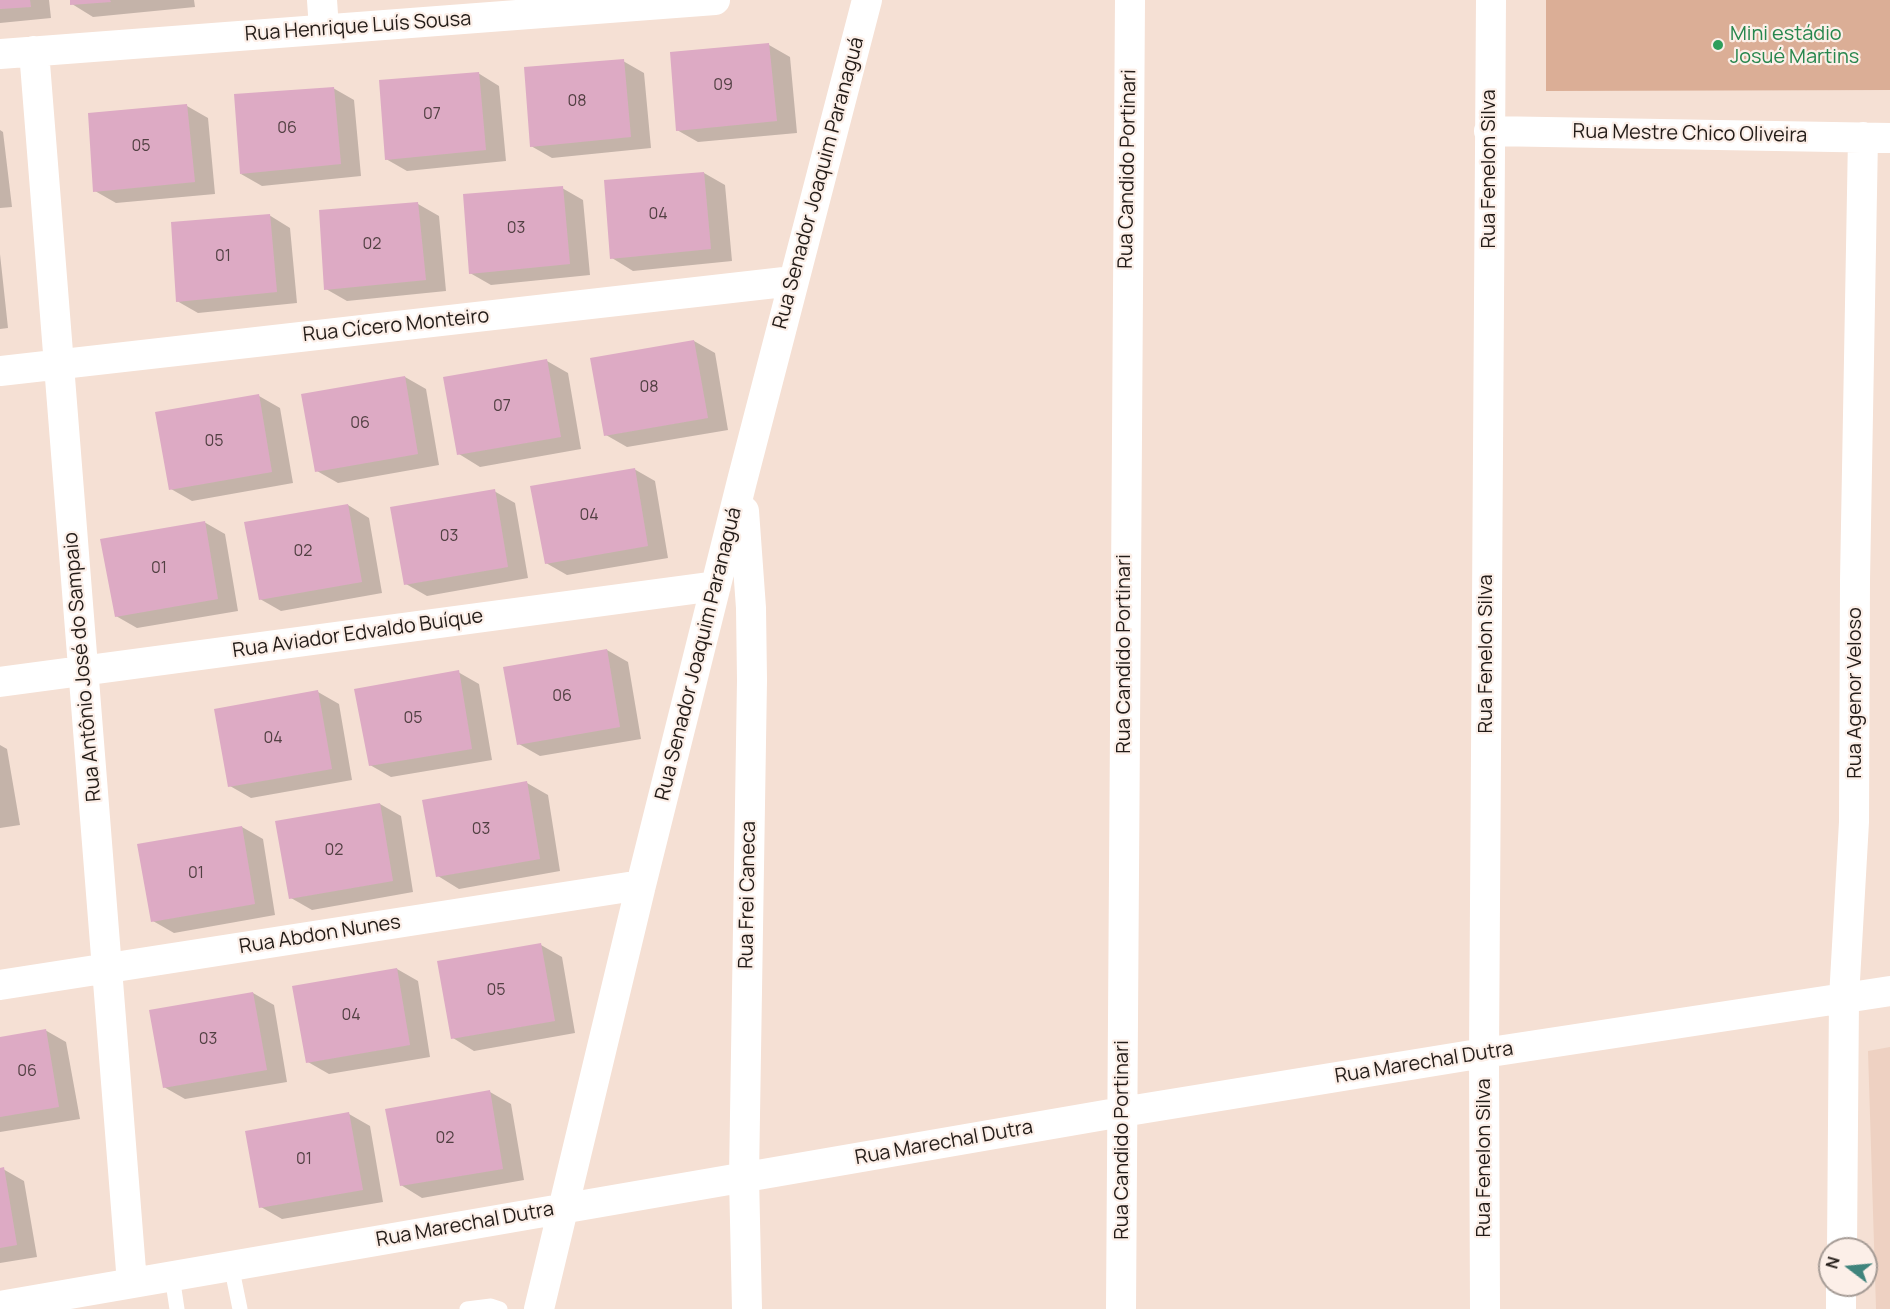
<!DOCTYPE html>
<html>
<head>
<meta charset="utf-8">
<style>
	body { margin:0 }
	#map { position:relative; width:1890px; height:1309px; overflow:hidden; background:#f5e0d4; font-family:Manrope,sans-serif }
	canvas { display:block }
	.north { position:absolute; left:1818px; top:1237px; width:60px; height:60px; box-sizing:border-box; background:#fcefe8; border:2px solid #a59b95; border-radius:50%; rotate:286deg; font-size:16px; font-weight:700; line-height:24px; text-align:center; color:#231c18 }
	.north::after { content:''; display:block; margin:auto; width:21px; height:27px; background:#3f847c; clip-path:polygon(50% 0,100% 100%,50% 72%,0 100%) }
</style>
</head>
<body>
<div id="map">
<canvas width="1890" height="1309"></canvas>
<div class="north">N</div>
</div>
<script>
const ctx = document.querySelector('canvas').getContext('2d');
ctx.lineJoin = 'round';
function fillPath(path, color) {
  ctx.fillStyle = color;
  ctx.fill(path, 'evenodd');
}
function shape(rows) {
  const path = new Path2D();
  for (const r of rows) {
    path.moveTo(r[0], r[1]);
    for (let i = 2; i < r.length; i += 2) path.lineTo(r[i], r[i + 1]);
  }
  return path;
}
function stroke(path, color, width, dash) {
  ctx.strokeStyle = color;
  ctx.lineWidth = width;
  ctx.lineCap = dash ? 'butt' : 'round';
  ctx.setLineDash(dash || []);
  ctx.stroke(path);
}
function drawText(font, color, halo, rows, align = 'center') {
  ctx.font = font + ' Manrope,sans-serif';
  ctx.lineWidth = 4.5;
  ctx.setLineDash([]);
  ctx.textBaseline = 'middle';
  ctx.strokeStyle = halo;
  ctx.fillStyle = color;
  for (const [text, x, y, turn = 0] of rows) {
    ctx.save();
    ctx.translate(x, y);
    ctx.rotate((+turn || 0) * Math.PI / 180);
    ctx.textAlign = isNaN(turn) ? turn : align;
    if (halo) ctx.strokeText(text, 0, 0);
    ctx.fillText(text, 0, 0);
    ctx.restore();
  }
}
const built = shape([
	[1890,1047,1890,1309,1876,1309,1868,1051]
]);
const green = shape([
	[1546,0,1890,0,1890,90,1546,91]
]);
const shadow = shape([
	[0,0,49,0,51,18,0,23],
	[71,0,194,0,195,7,93,17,72,4],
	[769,45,790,57,797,133,698,142,677,130],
	[623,61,644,73,651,148,552,158,531,146],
	[478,73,499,86,506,161,407,171,386,159],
	[333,88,354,100,361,176,262,186,241,174],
	[187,106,208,118,215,194,116,203,95,191],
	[0,130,3,132,12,207,0,208],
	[704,173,725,185,732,261,633,271,612,258],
	[562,188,583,200,590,275,491,285,470,273],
	[418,204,439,216,446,291,347,301,326,289],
	[269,215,290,228,297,303,198,313,177,301],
	[0,254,8,328,0,329],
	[694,341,715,353,728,430,627,447,606,435],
	[547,361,568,373,581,449,480,467,459,454],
	[405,377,426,389,439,465,338,483,317,471],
	[259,396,280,408,293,483,192,501,171,489],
	[634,469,655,481,668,558,567,575,546,563],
	[494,491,515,503,528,578,427,596,406,584],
	[348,505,369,518,382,593,281,611,260,599],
	[204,522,225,534,238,611,137,628,116,616],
	[607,650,628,662,641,739,540,756,519,744],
	[458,672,479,684,492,760,391,777,370,765],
	[318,692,339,704,352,780,251,798,230,786],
	[0,745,7,749,20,825,0,828],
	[527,783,548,795,560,871,459,889,438,876],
	[380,804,401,816,413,892,312,910,291,898],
	[242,827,263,839,275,915,174,933,153,921],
	[541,945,562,957,575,1033,474,1051,453,1038],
	[397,969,418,981,430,1057,329,1074,308,1062],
	[253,993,274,1005,287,1082,185,1099,164,1087],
	[45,1030,66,1042,80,1119,0,1132,0,1038],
	[490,1092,511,1104,524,1180,422,1198,401,1185],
	[349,1114,370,1126,383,1202,282,1219,261,1207],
	[0,1169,3,1169,24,1181,37,1257,0,1263]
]);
const building = shape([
	[0,0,30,0,31,7,0,9],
	[70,0,110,0,111,2,70,5],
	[769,43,777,121,676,131,670,52],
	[624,59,631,137,530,147,524,67],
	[479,72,486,150,385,160,379,80],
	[334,87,341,164,240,174,234,94],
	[187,104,195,182,93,192,88,113],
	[704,172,711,249,610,259,604,180],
	[563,186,570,264,469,274,463,194],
	[418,202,426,280,324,290,319,210],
	[270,214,277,292,176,302,171,222],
	[694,340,708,418,604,436,590,358],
	[547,359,561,437,457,455,443,377],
	[405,376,418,454,315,472,301,394],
	[259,394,272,472,169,490,155,412],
	[635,468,648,546,545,564,530,486],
	[495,489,508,567,404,585,390,507],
	[348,504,362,582,259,600,244,522],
	[205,521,218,599,115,617,100,539],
	[607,649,620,727,517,745,503,667],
	[459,670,472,749,369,766,354,689],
	[318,690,332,769,228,787,214,709],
	[527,781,540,859,436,877,422,800],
	[380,803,393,881,289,899,275,821],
	[242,826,255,904,151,922,137,844],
	[541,943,555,1021,451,1039,437,961],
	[397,968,410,1045,306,1063,292,986],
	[253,992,267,1070,163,1088,149,1010],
	[46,1029,59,1107,0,1117,0,1037],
	[490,1090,503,1169,400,1186,385,1109],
	[349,1112,363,1190,259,1208,245,1131],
	[4,1167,17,1245,0,1248,0,1168]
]);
const service = shape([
	[231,1265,240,1309],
	[172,1276,177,1309],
	[467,1309,491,1306,500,1309]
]);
const minor = shape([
	[322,0,324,29],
	[34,51,132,1283],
	[0,54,715,0],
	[1489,131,1890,138],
	[0,371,793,281],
	[744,511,751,608,752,680,744,1177,747,1309],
	[0,682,716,586],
	[0,985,641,885],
	[1842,1249,1844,998,1854,822,1855,580,1863,137],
	[0,1306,1122,1112,1484,1053,1890,991],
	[539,1309,641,885,742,481,867,0],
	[1121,1309,1130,0],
	[1485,1309,1484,1053,1491,0],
	[1841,1309,1841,1285]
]);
const markers = [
	[1718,45,6,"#2e9e5b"]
];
const numberNames = [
	["09",723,86],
	["08",577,102],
	["07",432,115],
	["06",287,129],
	["05",141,147],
	["04",658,215],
	["03",516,229],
	["02",372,245],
	["01",223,257],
	["08",649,388],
	["07",502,407],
	["06",360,424],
	["05",214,442],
	["04",589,516],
	["03",449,537],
	["02",303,552],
	["01",159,569],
	["06",562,697],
	["05",413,719],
	["04",273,739],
	["03",481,830],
	["02",334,851],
	["01",196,874],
	["05",496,991],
	["04",351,1016],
	["03",208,1040],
	["06",27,1072],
	["02",445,1139],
	["01",304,1160]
];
const streetNames = [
	["Rua Henrique Luís Sousa",358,27,-4],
	["Rua Mestre Chico Oliveira",1690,134,1],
	["Rua Candido Portinari",1128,169,-89],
	["Rua Fenelon Silva",1489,169,-90],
	["Rua Senador Joaquim Paranaguá",819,183,-75],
	["Rua Cícero Monteiro",396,326,-6],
	["Rua Aviador Edvaldo Buíque",358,634,-8],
	["Rua Senador Joaquim Paranaguá",699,654,-76],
	["Rua Candido Portinari",1124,654,-90],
	["Rua Fenelon Silva",1486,654,-90],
	["Rua Antônio José do Sampaio",83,667,-95],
	["Rua Agenor Veloso",1855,693,-90],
	["Rua Frei Caneca",748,895,-89],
	["Rua Abdon Nunes",320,935,-9],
	["Rua Marechal Dutra",1424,1063,-9],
	["Rua Candido Portinari",1122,1140,-90],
	["Rua Marechal Dutra",944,1143,-10],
	["Rua Fenelon Silva",1484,1158,-90],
	["Rua Marechal Dutra",465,1225,-10]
];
const leisureNames = [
	["Mini estádio",1730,34],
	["Josué Martins",1730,57]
];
fillPath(built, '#eed1c2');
fillPath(green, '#dbae96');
fillPath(shadow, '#0003');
fillPath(building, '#ddaac4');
stroke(service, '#fff', 15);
stroke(minor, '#fff', 30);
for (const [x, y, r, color] of markers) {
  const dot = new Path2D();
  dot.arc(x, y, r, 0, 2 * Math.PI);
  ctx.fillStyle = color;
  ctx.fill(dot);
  stroke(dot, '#fcefe8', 2);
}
drawText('16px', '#524043', null, numberNames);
drawText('20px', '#231c18', '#fcefe8', streetNames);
drawText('20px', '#27864d', '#fcefe8', leisureNames, 'left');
</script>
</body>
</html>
